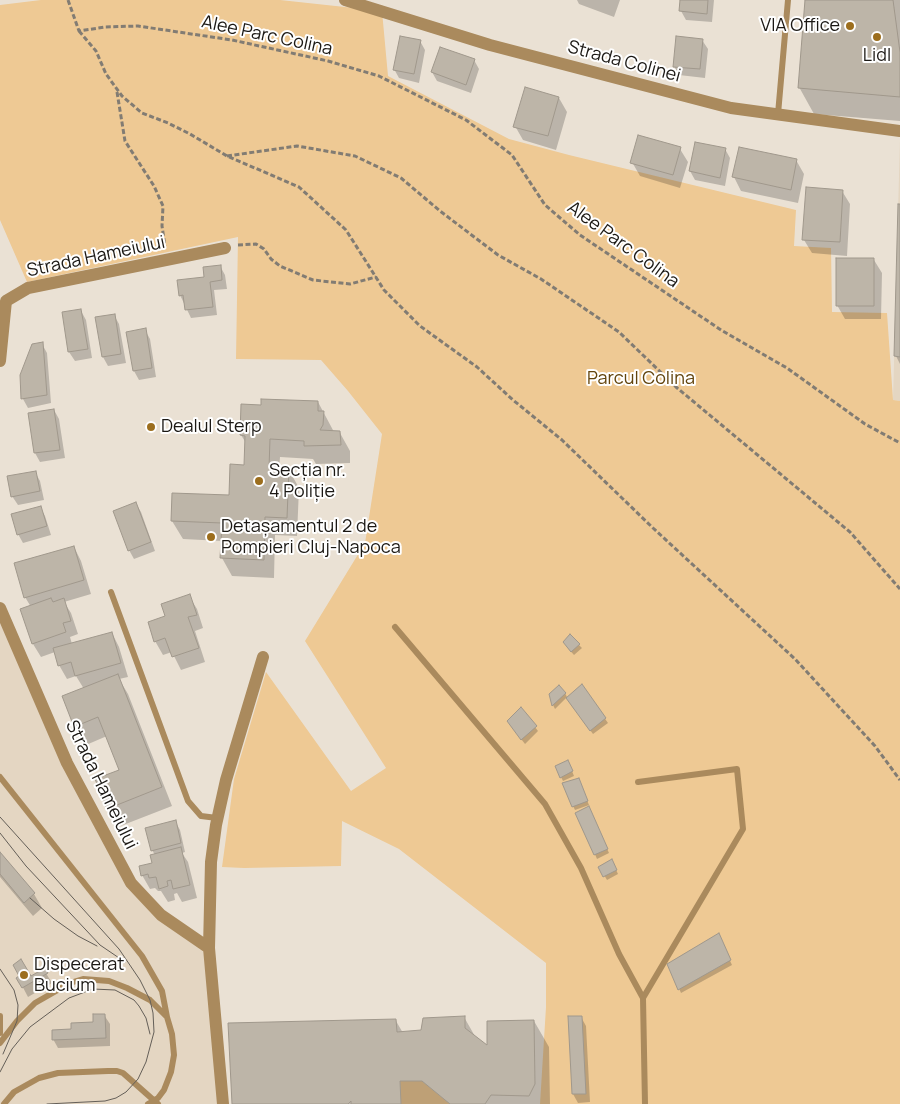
<!DOCTYPE html>
<html>
<head>
<meta charset="utf-8">
<style>
	body { margin:0 }
	canvas { display:block; background:#eae1d4 }
</style>
</head>
<body>
<canvas width="900" height="1104"></canvas>
<script>
const ctx = document.querySelector('canvas').getContext('2d');
ctx.lineJoin = 'round';
function fillPath(path, color) {
  ctx.fillStyle = color;
  ctx.fill(path, 'evenodd');
}
function shape(rows) {
  const path = new Path2D();
  for (const r of rows) {
    path.moveTo(r[0], r[1]);
    for (let i = 2; i < r.length; i += 2) path.lineTo(r[i], r[i + 1]);
  }
  return path;
}
function stroke(path, color, width, dash) {
  ctx.strokeStyle = color;
  ctx.lineWidth = width;
  ctx.lineCap = dash ? 'butt' : 'round';
  ctx.setLineDash(dash || []);
  ctx.stroke(path);
}
function drawText(font, color, halo, rows, align = 'center') {
  ctx.font = font + ' Manrope,sans-serif';
  ctx.lineWidth = 4;
  ctx.setLineDash([]);
  ctx.textBaseline = 'middle';
  ctx.strokeStyle = halo;
  ctx.fillStyle = color;
  for (const [text, x, y, turn = 0] of rows) {
    ctx.save();
    ctx.translate(x, y);
    ctx.rotate((+turn || 0) * Math.PI / 180);
    ctx.textAlign = isNaN(turn) ? turn : align;
    if (halo) ctx.strokeText(text, 0, 0);
    ctx.fillText(text, 0, 0);
    ctx.restore();
  }
}
const built = shape([
	[900,138,900,401,893,400],
	[0,623,131,883,209,948,223,1104,0,1104]
]);
const green = shape([
	[41,0,280,0,382,11,388,76,509,139,569,155,796,210,794,246,831,248,832,312,887,313,893,400,900,401,900,1104,540,1104,546,1007,546,963,399,849,342,821,341,866,244,868,222,867,234,779,266,672,351,791,386,768,305,641,365,543,382,434,348,391,321,360,236,359,238,237,27,282,0,220,0,5],
	[400,1081,422,1081,450,1104,401,1104]
]);
const shadow = shape([
	[577,0,620,0,614,17,579,4],
	[682,0,714,0,712,22,686,20,681,11],
	[806,0,900,0,900,121,814,114,799,87],
	[702,40,708,49,705,78,679,75,674,66],
	[420,41,425,50,419,83,399,78,394,69],
	[474,60,479,69,471,93,437,81,432,72],
	[526,89,559,98,567,112,556,150,523,140,515,126],
	[680,149,688,162,680,188,640,176,632,162],
	[725,149,730,158,725,186,695,180,690,171],
	[796,160,804,174,798,203,741,191,734,177],
	[842,191,850,204,847,256,812,253,804,240],
	[900,205,900,364,896,356],
	[874,260,882,273,881,319,845,319,837,305],
	[220,266,225,275,227,289,214,290,217,315,191,318,180,295],
	[81,311,86,320,92,358,75,361,69,352,63,313],
	[114,315,119,324,126,363,108,366,103,357,97,318],
	[145,330,150,339,156,377,139,380,134,371,127,333],
	[42,344,47,353,51,403,28,408,23,399,21,375],
	[318,402,334,432,340,433,350,451,350,463,316,464,313,459,280,457,279,470,289,470,299,488,297,536,275,535,274,578,232,576,222,558,222,541,183,539,172,521,230,496,245,466,246,443,241,435,262,406],
	[54,410,59,419,65,458,40,462,35,453],
	[35,472,40,481,44,500,18,505,12,496],
	[136,504,141,512,155,551,134,559,129,550],
	[40,507,45,516,51,535,23,543,18,534],
	[74,547,81,561,91,594,64,602,71,613,78,634,70,637,72,644,112,633,119,647,128,677,119,679,128,694,172,806,118,827,108,809,96,780,120,770,107,736,86,745,75,726,84,689,76,676,67,679,59,665,55,652,41,657,33,644,22,610,31,607,25,597],
	[189,596,197,609,203,628,195,631,205,662,181,670,172,652,163,655,155,641,167,617],
	[579,645,582,648,574,655,567,647],
	[582,686,608,723,593,734,570,703,567,697,555,709,553,705,550,695,565,693,568,699],
	[521,709,538,731,525,744,511,726],
	[570,766,574,776,563,781,561,777],
	[580,783,589,805,575,810,573,806],
	[590,811,609,853,597,859,577,813],
	[175,821,180,830,185,852,182,853,188,862,197,898,182,902,177,893,174,894,175,900,168,902,161,891,158,891,155,888,150,889,142,875,153,864,155,855,152,850],
	[0,854,34,894,42,908,33,916,0,877],
	[612,861,618,874,607,880,600,868],
	[720,939,732,965,681,993,669,965],
	[44,970,52,983,28,997,18,978,31,978],
	[104,1015,110,1024,110,1046,58,1048,53,1039,72,1030,95,1024],
	[464,1017,476,1038,488,1047,534,1021,549,1047,550,1104,233,1104,396,1021,403,1033,422,1032],
	[581,1017,586,1026,590,1102,578,1103,573,1094]
]);
const building = shape([
	[680,0,708,0,707,14,679,11,680,0],
	[805,0,893,0,900,52,900,97,798,88,805,0],
	[400,36,421,40,414,74,393,70,400,36],
	[676,36,703,39,700,69,673,67,676,36],
	[440,47,475,59,466,85,431,72,440,47],
	[525,87,559,97,548,136,513,127,525,87],
	[638,135,681,147,673,175,630,163,638,135],
	[695,142,726,148,720,178,689,171,695,142],
	[739,147,797,159,791,190,732,177,739,147],
	[806,187,843,190,840,242,802,240,806,187],
	[898,204,900,204,900,357,894,356,898,204],
	[836,258,874,258,874,306,836,306,836,258],
	[221,265,222,280,210,282,213,307,185,310,183,295,179,296,177,280,204,277,203,267,221,265],
	[81,309,88,349,68,352,62,312,81,309],
	[115,314,121,354,102,357,95,317,115,314],
	[146,328,152,368,133,371,126,332,146,328],
	[43,342,47,395,21,399,20,375,32,344,43,342],
	[261,399,318,401,318,411,324,411,323,425,320,430,340,431,341,445,304,446,304,441,270,439,269,468,289,469,287,518,265,517,264,560,220,558,222,523,171,521,172,493,229,495,230,464,244,465,245,436,240,435,241,404,261,405,261,399],
	[54,409,60,450,34,453,28,413,54,409],
	[36,471,40,491,11,497,7,476,36,471],
	[136,502,151,542,128,551,113,511,136,502],
	[41,506,47,526,17,535,11,514,41,506],
	[74,546,84,580,24,598,14,563,74,546],
	[190,594,197,615,188,617,199,648,172,657,165,638,154,642,148,622,165,616,161,604,190,594],
	[51,598,53,602,64,598,71,621,63,623,66,632,32,644,20,609,51,598],
	[112,632,121,663,75,676,71,662,58,666,53,648,112,632],
	[570,634,580,644,571,652,563,642,570,634],
	[118,674,162,787,107,809,95,779,119,770,98,717,74,727,62,696,118,674],
	[582,684,606,718,590,731,566,698,582,684],
	[559,685,566,693,552,706,549,694,559,685],
	[521,707,537,726,521,740,507,721,521,707],
	[568,760,573,771,560,778,555,766,568,760],
	[579,778,588,801,572,807,562,783,579,778],
	[589,806,608,849,594,855,575,813,589,806],
	[176,820,181,843,151,851,145,828,176,820],
	[181,847,190,885,173,889,171,880,167,881,168,886,159,889,156,877,149,878,148,874,141,876,139,866,152,863,150,855,181,847],
	[0,852,35,893,24,903,0,874,0,852],
	[612,859,617,870,603,877,598,867,612,859],
	[719,933,731,960,678,990,667,964,719,933],
	[21,959,31,976,45,968,48,973,22,988,16,978,19,976,13,965,21,959],
	[93,1014,105,1014,106,1038,52,1040,52,1030,71,1029,71,1023,93,1022,93,1014],
	[465,1016,465,1028,487,1045,487,1021,534,1020,535,1084,529,1096,491,1095,485,1104,450,1104,422,1081,400,1081,401,1104,351,1104,351,1101,348,1104,232,1104,228,1023,396,1019,397,1032,421,1030,423,1018,465,1016],
	[568,1016,582,1016,586,1094,572,1094,568,1016]
]);
const path = shape([
	[68,0,79,31,105,27,138,26,232,40,328,61,379,76,466,120,512,155,545,205,580,235,721,330,787,368,865,424,900,443],
	[79,31,96,51,106,74,122,96,142,113,168,123,190,134,227,156,299,187,346,230,384,290,420,326,477,367,513,400,562,440,653,528,795,659,875,746,900,780],
	[117,92,125,141,154,186,163,206,162,226,165,246],
	[227,156,297,146,355,156,401,178,440,211,498,255,541,279,619,332,676,387,850,532,900,589],
	[238,245,256,244,264,249,271,259,280,266,313,280,350,284,376,277]
]);
const service = shape([
	[778,114,788,0],
	[111,592,188,801,201,816,217,818],
	[395,627,545,804,581,868,619,954,643,998,645,1104],
	[0,777,142,956,162,991,167,1017,172,1034,174,1055,171,1072,164,1090,158,1098,148,1104],
	[638,782,737,769,743,829,643,998],
	[0,1016,0,1033],
	[0,1043,17,1021,35,1003,70,983,83,979,109,981,127,988,150,1000,166,1016],
	[4,1104,14,1092,39,1078,58,1073,108,1071,117,1071,123,1073,158,1104]
]);
const minor = shape([
	[345,0,490,45,731,108,900,131],
	[0,361,6,301,28,288,225,248],
	[0,608,67,763,131,883,161,915,209,948],
	[223,1104,209,948,211,862,216,825,226,780,263,657]
]);
const tram = shape([
	[0,817,119,949,140,980,150,1000,153,1013,154,1032,146,1062,138,1079,126,1092,116,1098,105,1101,47,1104],
	[0,833,26,866,100,945,125,962],
	[30,898,54,919,78,936,97,946],
	[0,969,14,990,18,1005,17,1021,3,1054],
	[0,1072,12,1049,30,1027,69,998,93,989,115,990,134,1000,139,1006,146,1018,150,1034]
]);
const markers = [
	[850,26,5,"#9c6e1e"],
	[877,37,5,"#9c6e1e"],
	[151,427,5,"#9c6e1e"],
	[259,481,5,"#9c6e1e"],
	[211,537,5,"#9c6e1e"],
	[24,975,5,"#9c6e1e"]
];
const poiNames = [
	["VIA Office",840,26,"right"],
	["Lidl",877,56,"center"],
	["Dealul Sterp",161,427],
	["Secția nr.",269,471],
	["4 Poliție",269,492],
	["Detașamentul 2 de",221,527],
	["Pompieri Cluj-Napoca",221,548],
	["Dispecerat",34,965],
	["Bucium",34,986]
];
const streetNames = [
	["Alee Parc Colina",267,36,12],
	["Strada Colinei",624,62,15],
	["Alee Parc Colina",623,245,36],
	["Strada Hameiului",96,257,-12],
	["Strada Hameiului",101,785,64]
];
const parkNames = [
	["Parcul Colina",641,379]
];
fillPath(built, '#e4d6c2');
fillPath(green, '#eec994');
fillPath(shadow, '#0003');
fillPath(building, '#bdb5a8');
stroke(building, '#a0988c', 1);
stroke(path, '#827c73', 3, [5, 2.5]);
stroke(service, '#aa8a5d', 6);
stroke(minor, '#aa8a5d', 12);
stroke(tram, '#645f58', 1);
for (const [x, y, r, color] of markers) {
  const dot = new Path2D();
  dot.arc(x, y, r, 0, 2 * Math.PI);
  ctx.fillStyle = color;
  ctx.fill(dot);
  stroke(dot, '#fff', 2);
}
drawText('18px', '#1b1814', '#fff', poiNames, 'left');
drawText('18px', '#1b1814', '#fff', streetNames);
drawText('18px', '#62440d', '#fff', parkNames);
</script>
</body>
</html>
